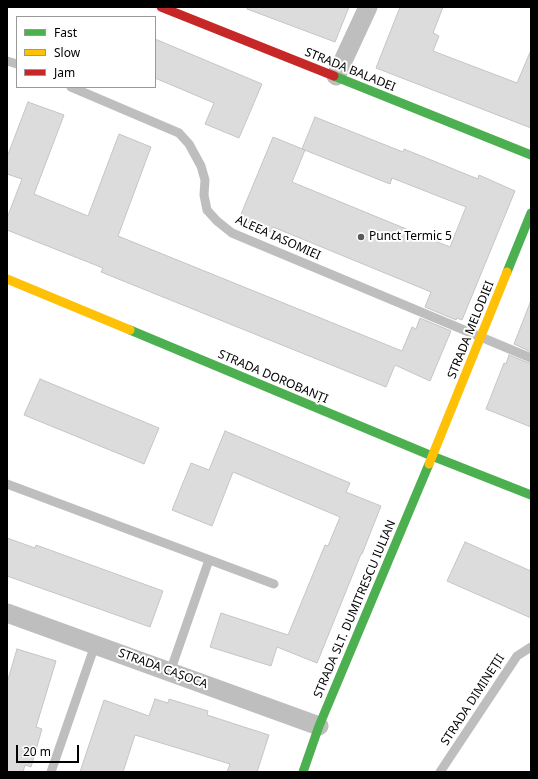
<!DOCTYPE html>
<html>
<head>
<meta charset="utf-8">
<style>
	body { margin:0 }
	#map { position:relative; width:538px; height:779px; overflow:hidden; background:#fff; font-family:"Noto Sans",sans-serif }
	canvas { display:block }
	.frame { position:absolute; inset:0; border:8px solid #000; pointer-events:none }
	.legend { position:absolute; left:16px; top:16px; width:140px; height:72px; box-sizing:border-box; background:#fff; border:1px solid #999; margin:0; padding:5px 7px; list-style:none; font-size:12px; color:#000 }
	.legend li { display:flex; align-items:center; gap:8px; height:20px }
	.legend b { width:20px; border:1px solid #999 }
	.scale { position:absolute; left:16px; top:745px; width:63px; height:18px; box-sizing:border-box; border:2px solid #000; border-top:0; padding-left:5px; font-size:12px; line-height:14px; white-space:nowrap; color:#000; -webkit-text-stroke:3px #fff; paint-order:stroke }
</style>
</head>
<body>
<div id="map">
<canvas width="538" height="779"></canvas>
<div class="frame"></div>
<ul class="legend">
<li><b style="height:5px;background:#4caf50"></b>Fast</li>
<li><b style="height:5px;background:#ffc107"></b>Slow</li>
<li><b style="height:5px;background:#c62828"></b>Jam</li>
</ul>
<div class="scale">20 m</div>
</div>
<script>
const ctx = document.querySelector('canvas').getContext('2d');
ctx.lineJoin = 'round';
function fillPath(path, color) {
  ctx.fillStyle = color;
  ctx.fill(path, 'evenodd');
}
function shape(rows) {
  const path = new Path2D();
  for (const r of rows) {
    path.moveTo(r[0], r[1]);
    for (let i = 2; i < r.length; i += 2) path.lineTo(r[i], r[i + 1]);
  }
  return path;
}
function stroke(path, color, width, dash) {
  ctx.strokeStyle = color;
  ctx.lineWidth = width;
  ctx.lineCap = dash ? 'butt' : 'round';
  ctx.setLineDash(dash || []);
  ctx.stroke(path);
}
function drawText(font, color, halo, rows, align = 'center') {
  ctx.font = font + ' "Noto Sans",sans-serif';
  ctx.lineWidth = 4;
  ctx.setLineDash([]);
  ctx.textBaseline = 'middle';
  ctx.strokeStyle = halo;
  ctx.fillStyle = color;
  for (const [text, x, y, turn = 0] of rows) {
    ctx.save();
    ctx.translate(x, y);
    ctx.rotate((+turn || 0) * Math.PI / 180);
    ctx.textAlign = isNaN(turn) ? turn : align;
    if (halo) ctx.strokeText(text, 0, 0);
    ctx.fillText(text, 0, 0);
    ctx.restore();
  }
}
const building = shape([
	[248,7,349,7,335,42,247,9,248,7],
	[400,7,443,7,433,33,439,36,433,51,517,83,531,50,531,128,376,68,400,7],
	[155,39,262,84,239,138,205,124,214,103,155,78,155,39],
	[28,102,64,115,34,194,88,216,119,134,151,147,118,236,402,351,412,327,416,329,420,318,451,331,430,381,395,365,386,387,101,272,103,268,7,230,7,218,22,179,7,174,7,157,28,102],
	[315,117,403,152,404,149,478,179,479,175,515,191,462,320,457,318,456,320,425,307,431,292,273,227,271,232,239,219,273,137,305,150,292,182,450,247,466,207,392,178,390,184,302,149,315,117],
	[530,303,531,303,531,352,514,344,530,303],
	[509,355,531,364,531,427,486,409,504,363,506,364,509,355],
	[40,379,159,428,144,464,24,415,40,379],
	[225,431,350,483,346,492,381,506,362,554,361,554,317,663,277,647,271,666,210,647,221,613,288,635,325,545,328,546,340,517,233,472,212,526,172,510,191,463,209,470,225,431],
	[7,538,35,548,36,545,163,591,150,627,7,576,7,538],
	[465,542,531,571,531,618,447,581,465,542],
	[17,649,56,661,36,727,42,729,31,767,25,765,23,772,7,772,7,683,17,649],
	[155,699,168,703,169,699,208,711,207,715,269,735,257,772,227,772,230,764,135,735,123,772,80,772,104,700,149,716,155,699]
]);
const lane = shape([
	[7,61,17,64],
	[71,87,179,133,189,144,201,166,205,180,204,195,207,210,217,221,232,233,531,358],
	[7,484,274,584],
	[170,672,209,560],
	[51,772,95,645],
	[440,772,517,656,531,647]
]);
const street = shape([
	[336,76,368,7],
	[7,613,319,726]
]);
const fast = shape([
	[334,76,531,155],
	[507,272,531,213],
	[130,330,432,456,531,495],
	[303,772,319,726,429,464]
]);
const slow = shape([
	[7,279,130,330],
	[429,464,507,272]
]);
const jam = shape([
	[161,7,334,76]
]);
const markers = [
	[361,237,4,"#595959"]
];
const streetNames = [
	["STRADA BALADEI",350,70,22],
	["ALEEA IASOMIEI",278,238,24],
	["STRADA MELODIEI",471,330,-68],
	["STRADA DOROBANȚI",273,377,23],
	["STRADA SLT. DUMITRESCU IULIAN",355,609,-67],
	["STRADA CAȘOCA",163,669,20],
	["STRADA DIMINEȚII",473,700,-57]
];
const poiNames = [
	["Punct Termic 5",369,237]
];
fillPath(building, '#dcdcdc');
stroke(building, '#c5c5c5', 1);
stroke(lane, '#bebebe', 9);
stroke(street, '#bebebe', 19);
stroke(fast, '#4caf50', 9);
stroke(slow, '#ffc107', 9);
stroke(jam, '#c62828', 9);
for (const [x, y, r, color] of markers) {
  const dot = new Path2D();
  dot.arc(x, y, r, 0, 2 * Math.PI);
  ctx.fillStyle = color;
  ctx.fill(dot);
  stroke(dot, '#fff', 1.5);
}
drawText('12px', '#000', '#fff', streetNames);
drawText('12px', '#000', '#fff', poiNames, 'left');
</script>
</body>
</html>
